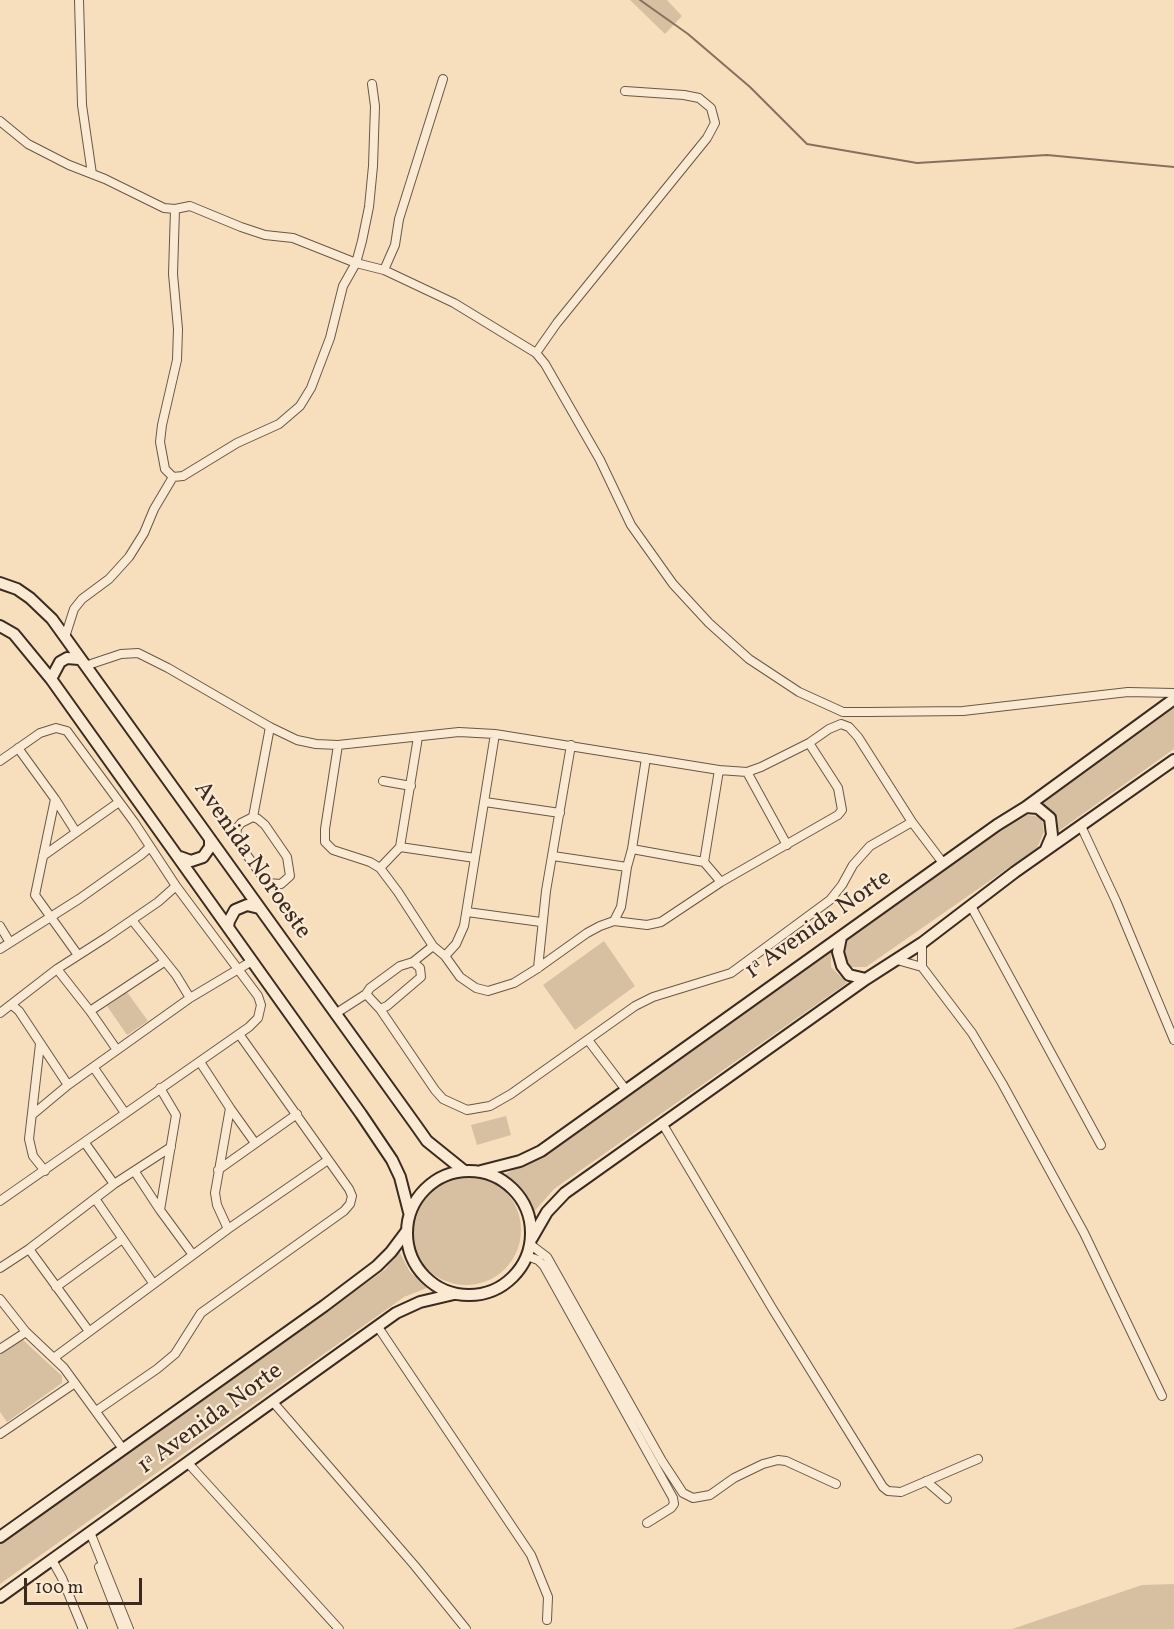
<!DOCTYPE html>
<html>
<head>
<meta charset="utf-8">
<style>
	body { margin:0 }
	#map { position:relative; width:1174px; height:1629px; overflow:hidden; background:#f7dfbd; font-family:Vollkorn,serif }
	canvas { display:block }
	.scale { position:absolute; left:24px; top:1578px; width:118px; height:27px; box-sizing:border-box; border:3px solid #3a2a20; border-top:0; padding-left:8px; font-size:18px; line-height:21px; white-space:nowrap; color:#3a2a20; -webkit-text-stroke:4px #faead4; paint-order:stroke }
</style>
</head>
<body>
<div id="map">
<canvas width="1174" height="1629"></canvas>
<div class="scale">100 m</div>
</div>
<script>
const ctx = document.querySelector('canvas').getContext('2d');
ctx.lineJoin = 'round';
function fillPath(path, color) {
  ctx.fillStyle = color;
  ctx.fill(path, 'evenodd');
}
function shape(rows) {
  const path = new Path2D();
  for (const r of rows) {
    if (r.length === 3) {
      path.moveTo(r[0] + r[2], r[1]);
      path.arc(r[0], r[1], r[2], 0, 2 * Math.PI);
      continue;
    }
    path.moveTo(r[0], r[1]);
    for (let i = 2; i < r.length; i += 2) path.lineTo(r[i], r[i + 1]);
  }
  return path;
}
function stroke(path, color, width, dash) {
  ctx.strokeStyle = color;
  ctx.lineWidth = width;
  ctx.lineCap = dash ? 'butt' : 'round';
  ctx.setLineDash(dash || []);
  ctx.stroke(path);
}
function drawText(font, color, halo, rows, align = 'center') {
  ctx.font = font + ' Vollkorn,serif';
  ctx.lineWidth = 4.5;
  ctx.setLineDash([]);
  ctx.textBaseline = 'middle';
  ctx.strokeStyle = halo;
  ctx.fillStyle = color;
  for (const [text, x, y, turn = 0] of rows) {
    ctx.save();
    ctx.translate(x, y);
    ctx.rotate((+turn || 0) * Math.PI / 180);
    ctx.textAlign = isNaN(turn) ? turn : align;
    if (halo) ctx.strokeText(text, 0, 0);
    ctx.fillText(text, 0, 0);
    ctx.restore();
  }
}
const green = shape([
	[630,0,667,0,682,16,665,34],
	[1174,707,1174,749,1053,835,1050,813,1041,802],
	[1020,814,1035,816,1042,819,1044,832,1037,848,866,967,851,967,843,960,842,950,846,939],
	[604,941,635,986,575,1030,543,985],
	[831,951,831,967,847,983,554,1189,532,1214,519,1186,505,1174,537,1158],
	[127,992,148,1021,127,1035,107,1006],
	[506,1116,511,1135,477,1145,471,1125],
	[466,1230,55],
	[399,1251,410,1272,427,1288,404,1297,0,1584,0,1542,386,1269],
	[22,1339,62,1376,62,1383,7,1422,0,1412,0,1354],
	[1174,1584,1174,1629,1012,1629,1142,1585]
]);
const stream = shape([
	[640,0,688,34,750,87,807,144,917,163,1047,155,1174,167]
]);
const street = shape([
	[79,0,82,105,92,174],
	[0,121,28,144,69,165,105,179,164,208,175,209,190,206,241,227,265,235,293,238,356,263,384,270,454,303,536,353,545,364,600,460,631,525,673,584,709,623,749,659,799,692,843,712,869,712,963,711,1128,692,1174,693],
	[384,270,395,245,399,219,443,79],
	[536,353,557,323,707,138,715,123,711,108,699,98,684,95,625,91],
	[173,477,165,469,160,442,162,425,177,360,178,329,173,274,175,209],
	[65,637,74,609,82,599,109,579,129,557,144,533,154,509,173,477,183,476,237,443,279,424,300,406,311,388,330,338,343,286,356,263,362,241,369,207,373,166,375,106,372,84],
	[85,666,121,654,138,653,168,668,270,727,297,740,316,744,338,745,459,732,495,734,719,770,747,772,761,767,809,743,829,729,841,724,849,727,858,737,912,822,943,863],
	[338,745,325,829,325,842,333,850,370,862,380,868,398,892,433,946,445,956,460,977,476,988,488,991,514,983,538,968,587,933,600,926,614,921,647,925,661,922,721,882,838,815,842,810,838,788,809,743],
	[18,748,55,799,35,895,78,955],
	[0,761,40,733,56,728,67,731,134,822,176,886,258,996,261,1005,258,1018,249,1027,0,1201],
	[719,770,704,862,721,882],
	[747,772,787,845],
	[383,781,411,786],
	[55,799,76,832],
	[485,802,560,813],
	[253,817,258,819,265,825,287,857,290,876,281,884,267,883,236,840,237,828,241,823,253,817],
	[253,817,270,727],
	[1081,826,1116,901,1174,1040],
	[400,847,475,858],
	[632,849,704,862],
	[43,856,119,802],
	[553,856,627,867],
	[380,868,400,847,418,737],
	[971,906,1101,1145],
	[467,912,541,922],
	[132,920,176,975,190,998],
	[614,921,621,907,627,867,632,849,646,758],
	[0,926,9,941],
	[922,943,922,967,972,1033,1002,1083,1084,1233,1162,1396],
	[0,949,79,899,141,855,150,847],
	[445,956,456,944,464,926,495,734],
	[897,960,922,967],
	[413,962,420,968,421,977,387,1006,380,1009,366,994,370,988,400,966,413,962],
	[413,962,433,946],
	[538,968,546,891,571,745],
	[57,969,90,1011,117,1050],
	[12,1005,19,1011,68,1085],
	[380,1009,435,1090,443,1099,467,1110,490,1106,511,1094,635,1006,653,997,731,973,830,900,842,885,853,865,870,846,912,822],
	[90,1011,164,962],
	[0,1013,57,969,107,937,158,902,176,886],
	[335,1014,366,994],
	[588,1040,626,1090],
	[40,1044,29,1139,33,1156,45,1171],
	[200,1062,230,1108,215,1193,217,1205,228,1229],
	[94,1068,125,1113],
	[160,1088,176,1115,160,1210,193,1255],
	[230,1108,255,1143],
	[32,1115,68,1085,190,998,252,961],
	[662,1123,772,1308,883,1487,888,1491,901,1492,978,1459],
	[85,1143,114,1184],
	[218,1170,297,1114],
	[135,1172,160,1210],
	[96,1200,153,1283],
	[531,1245,547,1257,662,1461,683,1493,693,1498,710,1495,734,1478,763,1464,778,1460,786,1461,836,1484],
	[29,1249,88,1330],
	[527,1256,538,1260,544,1266,673,1498,674,1504,671,1508,647,1523],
	[0,1268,29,1249,114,1184,171,1147],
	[56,1287,121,1240],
	[0,1299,26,1332,64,1368,123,1449],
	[378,1327,531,1555,548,1597,547,1620],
	[0,1349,26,1332],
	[55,1357,228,1229,328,1160],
	[273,1402,415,1566,466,1629],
	[96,1411,157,1369,175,1354,201,1313,344,1211,350,1204,352,1196,349,1189,239,1034],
	[0,1434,75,1383],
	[188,1463,339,1629],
	[926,1481,947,1499],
	[90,1532,129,1629],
	[52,1560,62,1578,83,1629],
	[99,1567,123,1629]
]);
const secondary = shape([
	[0,583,17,589,30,598,52,619,415,1124,427,1141,463,1170],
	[0,626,14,634,51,679,361,1114,392,1160,400,1177,409,1212],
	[51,679,60,662,67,658,79,659],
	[1026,807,1038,808,1050,818,1052,835,1046,849],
	[180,857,191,861,203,857,210,847,210,840],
	[228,927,229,921,235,910,247,905,259,908],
	[841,937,838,952,842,966,849,975,866,979],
	[469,1233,62],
	[481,1171,520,1161,541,1151,997,825,1026,807,1174,699],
	[532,1238,547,1212,565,1193,866,979,922,943,1015,872,1174,760],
	[0,1537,324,1306,377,1266,391,1252,406,1232],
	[0,1597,396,1313,420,1302,454,1294]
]);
const streetNames = [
	["Avenida Noroeste",251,861,55],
	["1ᵃ Avenida Norte",819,926,-35],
	["1ᵃ Avenida Norte",211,1420,-36]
];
fillPath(green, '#d7c0a2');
stroke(stream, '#85715e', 2);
stroke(street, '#695747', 10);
stroke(secondary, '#3a2a20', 14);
stroke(street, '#faead4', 8);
stroke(secondary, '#faead4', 10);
drawText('24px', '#3a2a20', '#faead4', streetNames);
</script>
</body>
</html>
